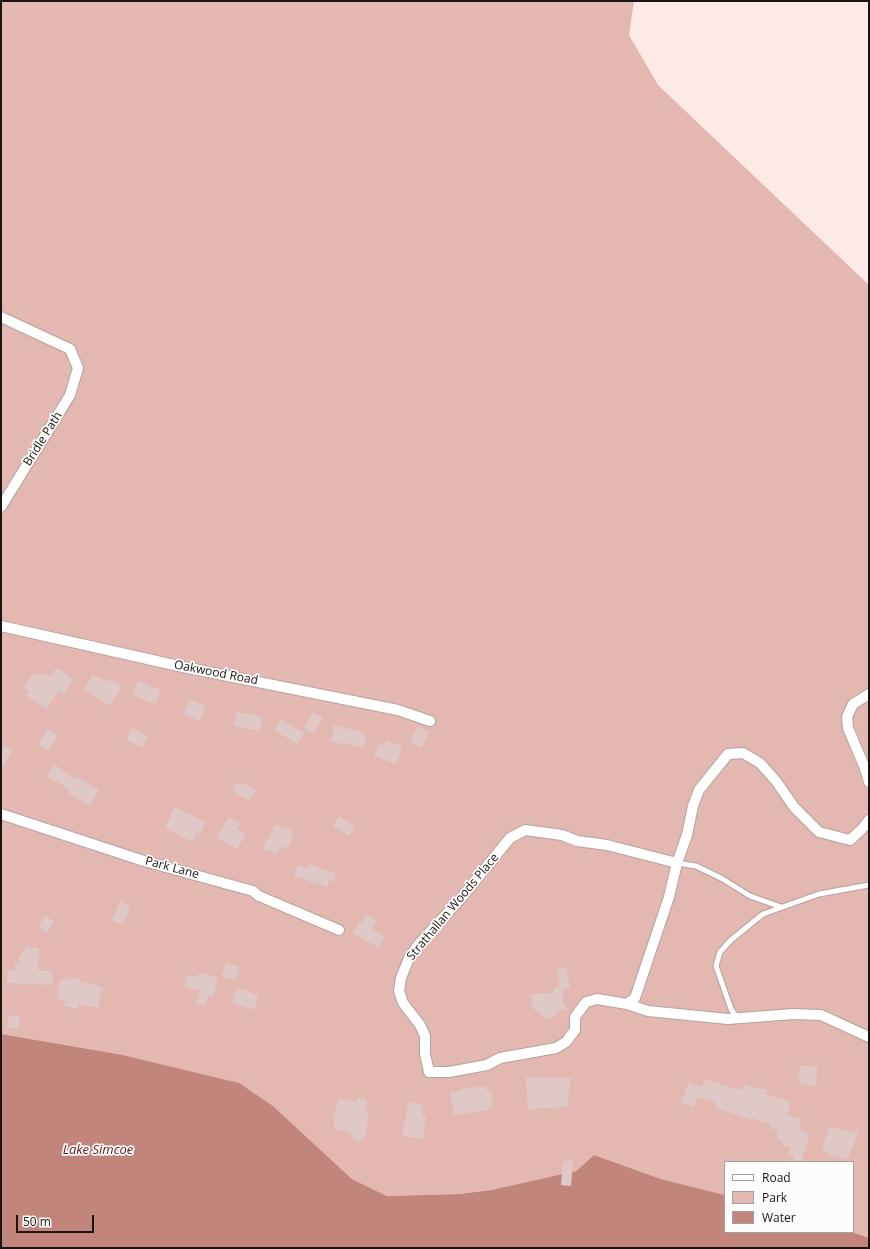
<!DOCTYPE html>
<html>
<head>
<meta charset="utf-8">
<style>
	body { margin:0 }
	#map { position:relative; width:870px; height:1249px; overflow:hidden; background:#fdeae7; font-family:"Open Sans",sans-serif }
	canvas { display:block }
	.frame { position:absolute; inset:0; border:2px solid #1c1413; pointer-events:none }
	.legend { position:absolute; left:724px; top:1161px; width:130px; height:72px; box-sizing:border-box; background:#fcfcfc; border:1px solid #a29f9f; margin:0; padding:5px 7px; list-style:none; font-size:12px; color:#1c1413 }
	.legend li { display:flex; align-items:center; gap:8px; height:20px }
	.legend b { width:20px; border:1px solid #a29f9f }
	.scale { position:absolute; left:16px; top:1215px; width:78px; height:18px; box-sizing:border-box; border:2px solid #1c1413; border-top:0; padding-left:5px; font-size:12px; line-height:14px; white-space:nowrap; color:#1c1413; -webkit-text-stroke:3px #fcfcfc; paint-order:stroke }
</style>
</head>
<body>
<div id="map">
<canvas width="870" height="1249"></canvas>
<div class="frame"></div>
<ul class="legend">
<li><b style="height:5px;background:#fff"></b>Road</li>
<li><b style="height:11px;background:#e2b8b1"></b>Park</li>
<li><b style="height:11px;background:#c1857c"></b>Water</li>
</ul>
<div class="scale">50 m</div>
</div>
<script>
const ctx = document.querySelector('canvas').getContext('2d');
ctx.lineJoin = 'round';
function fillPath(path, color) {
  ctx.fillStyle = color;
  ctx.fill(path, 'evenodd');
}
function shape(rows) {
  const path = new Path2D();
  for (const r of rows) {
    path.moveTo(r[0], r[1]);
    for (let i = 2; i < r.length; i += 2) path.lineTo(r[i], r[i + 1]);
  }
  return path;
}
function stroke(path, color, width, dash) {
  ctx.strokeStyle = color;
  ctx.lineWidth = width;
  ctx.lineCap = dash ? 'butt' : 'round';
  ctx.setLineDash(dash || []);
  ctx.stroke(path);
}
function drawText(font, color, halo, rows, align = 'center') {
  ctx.font = font + ' "Open Sans",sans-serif';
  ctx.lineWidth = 3.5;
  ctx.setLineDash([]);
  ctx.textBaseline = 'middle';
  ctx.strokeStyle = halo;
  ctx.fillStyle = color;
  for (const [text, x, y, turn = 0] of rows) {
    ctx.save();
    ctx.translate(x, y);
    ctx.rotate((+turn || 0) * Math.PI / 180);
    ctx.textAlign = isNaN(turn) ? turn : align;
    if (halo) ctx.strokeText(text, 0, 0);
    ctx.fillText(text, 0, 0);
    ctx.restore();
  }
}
const green = shape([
	[1,1,634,1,629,35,658,85,869,285,869,1238,852,1232,853,1162,725,1162,725,1195,661,1179,594,1155,576,1171,491,1190,459,1194,387,1196,352,1179,273,1106,118,1054,1,1034]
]);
const water = shape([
	[1,1034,118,1054,239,1083,273,1106,352,1179,387,1196,459,1194,491,1190,576,1171,594,1155,661,1179,725,1195,725,1232,852,1232,869,1238,869,1248,1,1248]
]);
const building = shape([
	[56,668,69,675,68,676,73,679,64,694,59,691,47,709,26,696,29,691,24,688,34,672,40,675,42,672,50,677],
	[93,674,107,682,109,679,122,686,110,706,84,690],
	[138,681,161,690,155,704,132,695],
	[190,700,206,706,200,721,184,714],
	[237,712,263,717,260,731,234,726],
	[313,712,323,718,314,734,304,728],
	[281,719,304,733,297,744,274,730],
	[334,725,361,732,361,734,366,735,364,747,331,742],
	[417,726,429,731,422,748,410,742],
	[132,728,148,736,143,747,126,740],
	[47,729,58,735,49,751,38,745],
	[386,741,402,746,396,764,374,756,379,744,385,746],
	[4,745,13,751,1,769,1,750],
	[54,764,76,780,77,777,99,790,90,806,68,793,70,790,56,781,56,782,46,777],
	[238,782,241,784,242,782,256,791,249,801,235,793,236,792,233,790],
	[175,807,206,822,200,835,197,833,193,842,165,828],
	[339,816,355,826,349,836,333,826],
	[229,817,240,823,237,829,246,834,237,849,217,838],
	[274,824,292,830,291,832,294,833,288,849,281,846,277,854,263,849,267,838,269,839],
	[309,864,336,874,333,882,330,880,327,887,294,876,298,865,307,869],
	[120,901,130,906,128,910,130,911,122,925,112,920],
	[366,914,377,921,372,929,385,936,379,948,353,933,359,922,361,923],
	[45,916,54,921,47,933,38,927],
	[25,947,39,948,38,970,53,971,52,985,7,983,8,970,14,970,15,969,15,963,19,963,19,956,21,956,21,952,25,952],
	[226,963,239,967,235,980,222,976],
	[566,967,570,987,563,989,563,1001,567,1009,558,1010,553,1018,545,1019,542,1016,539,1011,536,1011,532,1007,531,994,554,993,554,988,560,986,556,970],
	[199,973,218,978,213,997,208,995,205,1006,196,1004,200,991,184,987,187,975,197,977],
	[70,977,80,979,80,982,99,986,99,987,102,988,98,1008,79,1004,78,1009,64,1006,65,1002,60,1000,57,996,60,979,70,980],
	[237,988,259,995,254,1010,232,1003],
	[9,1015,20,1016,18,1029,7,1028],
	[800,1065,818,1067,815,1086,800,1084,800,1080,798,1080],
	[526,1077,571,1078,567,1107,528,1109],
	[705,1079,734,1089,735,1088,742,1090,744,1084,755,1088,756,1087,767,1090,766,1094,791,1102,787,1114,802,1119,798,1130,810,1134,801,1162,793,1162,794,1157,788,1155,790,1148,781,1145,783,1141,776,1138,779,1131,770,1128,771,1124,752,1118,752,1120,716,1108,716,1103,697,1097,693,1107,681,1103,688,1083,702,1087],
	[485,1086,486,1090,491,1089,493,1107,488,1107,489,1110,454,1115,450,1092,460,1091,460,1089],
	[358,1098,367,1100,365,1111,369,1112,365,1136,359,1141,355,1140,349,1132,333,1129,335,1119,332,1116,333,1112,336,1110,338,1099,357,1102],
	[408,1102,423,1105,422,1116,426,1117,423,1139,402,1136],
	[830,1126,852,1133,859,1129,853,1147,851,1150,847,1160,827,1154,828,1152,822,1150],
	[563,1161,573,1161,571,1186,561,1185]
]);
const lane = shape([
	[677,863,696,866,721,878,750,896,781,907],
	[737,1018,731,1009,716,966,720,952,731,940,763,914,819,894,869,885]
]);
const street = shape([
	[1,317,70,349,78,368,70,395,1,507],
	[1,626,183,667,398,710,430,721],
	[869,694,853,704,847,717,848,728,864,766,869,782],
	[1,814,144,861,253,891,259,896,339,930],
	[677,863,607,845,577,841,562,835,525,830,510,838,461,898,419,944,409,958,401,978,399,991,403,1003,420,1025,425,1036,425,1054,429,1072,449,1072,487,1065,500,1058,556,1048,566,1042,575,1030,575,1017,586,1002,597,999,627,1004,648,1011,728,1019,793,1014,821,1015,869,1037],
	[627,1004,635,998,669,897,677,863,687,835,693,806,699,790,728,754,743,753,760,763,776,781,794,807,819,832,850,840,862,829,869,820]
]);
const streetNames = [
	["Bridle Path",43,439,-58],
	["Oakwood Road",216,673,11],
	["Park Lane",172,868,15],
	["Strathallan Woods Place",453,907,-50]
];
const waterNames = [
	["Lake Simcoe",98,1150]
];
fillPath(green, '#e2b8b1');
fillPath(water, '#c1857c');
fillPath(building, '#dfc8c5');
stroke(lane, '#b7a19e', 7);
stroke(street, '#b7a19e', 12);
stroke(lane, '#fff', 5);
stroke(street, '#fff', 10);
drawText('12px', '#1c1413', '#fcfcfc', streetNames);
drawText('italic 13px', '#631a14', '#fcfcfc', waterNames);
</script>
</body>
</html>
